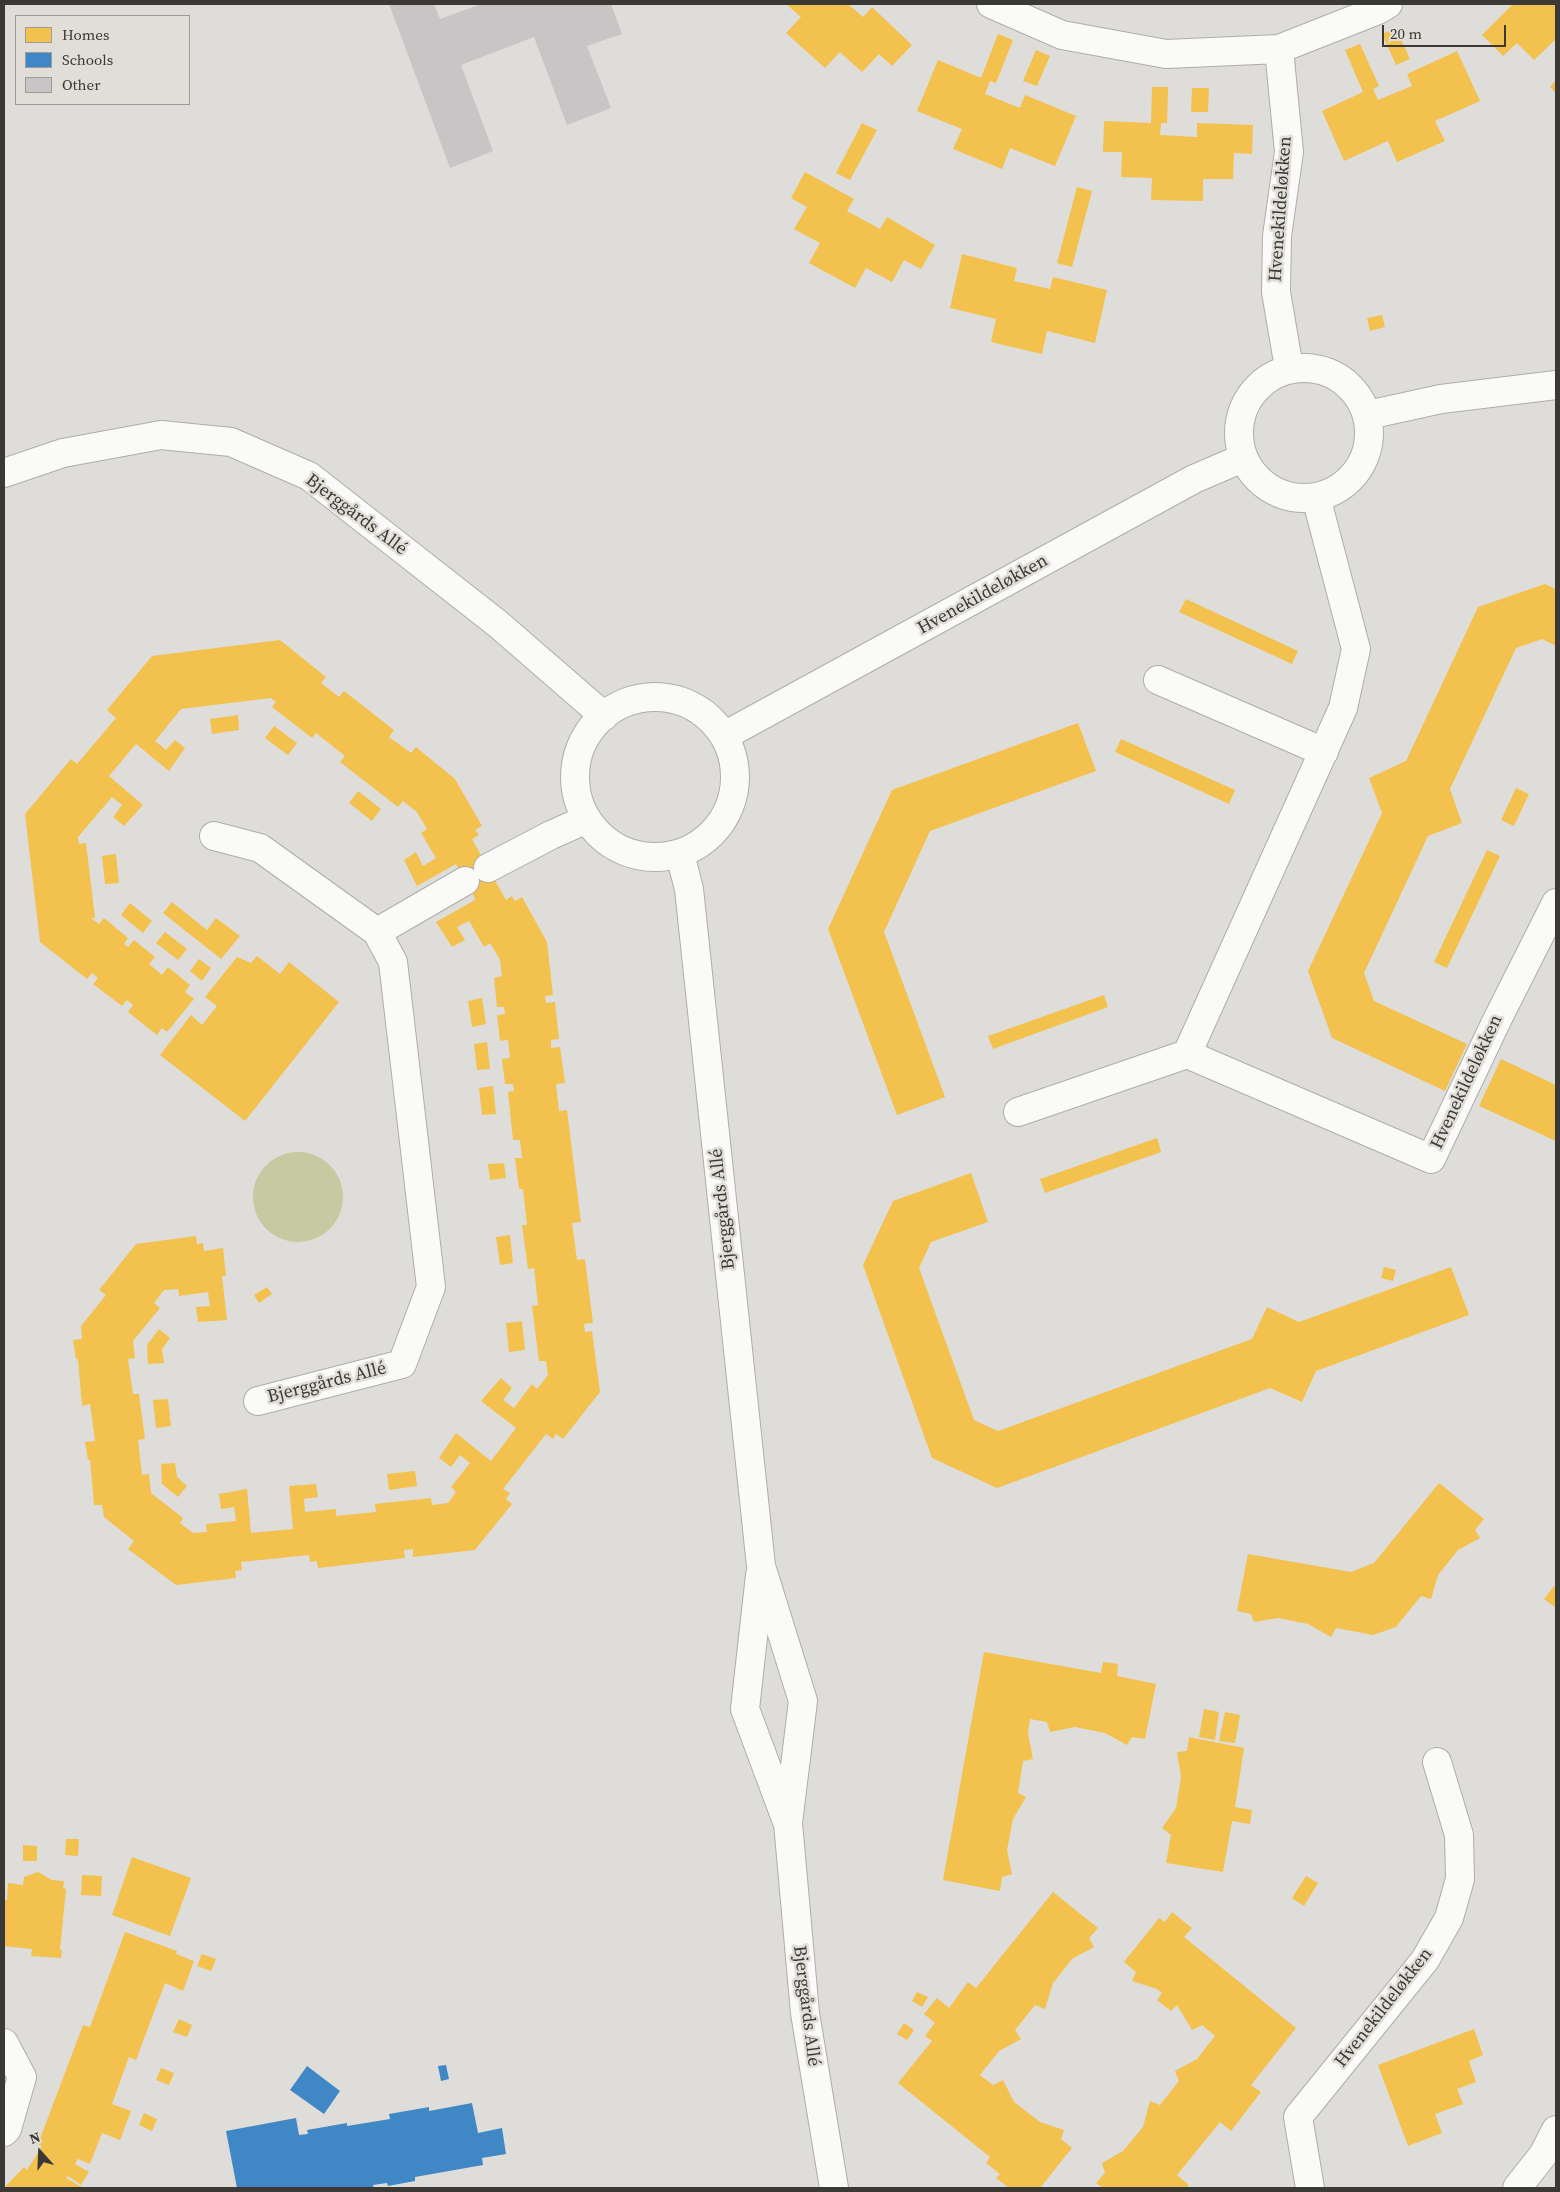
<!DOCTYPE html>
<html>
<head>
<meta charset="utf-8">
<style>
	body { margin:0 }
	#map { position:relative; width:1560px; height:2192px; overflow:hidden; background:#dfddd9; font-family:"Source Serif 4",serif }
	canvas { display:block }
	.frame { position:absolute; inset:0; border:5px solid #3a3936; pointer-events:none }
	.legend { position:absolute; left:15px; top:15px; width:175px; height:90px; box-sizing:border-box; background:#e1ded7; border:1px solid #9e9c97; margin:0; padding:6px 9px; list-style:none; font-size:15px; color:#3a3936 }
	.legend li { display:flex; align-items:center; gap:10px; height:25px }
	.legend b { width:25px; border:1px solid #9e9c97 }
	.north { position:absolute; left:15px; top:2127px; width:50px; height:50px; -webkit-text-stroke:4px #e1ded7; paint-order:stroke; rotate:340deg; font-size:14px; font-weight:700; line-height:20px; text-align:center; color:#3a3936 }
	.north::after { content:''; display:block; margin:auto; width:18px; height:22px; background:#3a3936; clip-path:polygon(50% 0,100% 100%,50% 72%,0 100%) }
	.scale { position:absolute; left:1382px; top:25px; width:124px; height:22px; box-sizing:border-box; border:2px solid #3a3936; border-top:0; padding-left:6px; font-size:15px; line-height:18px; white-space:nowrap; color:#3a3936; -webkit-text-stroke:4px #e1ded7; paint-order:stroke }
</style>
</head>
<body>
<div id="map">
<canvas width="1560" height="2192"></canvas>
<div class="frame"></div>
<ul class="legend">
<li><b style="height:14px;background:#f2c14e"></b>Homes</li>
<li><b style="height:14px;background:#3f88c5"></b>Schools</li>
<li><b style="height:14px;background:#c7c5c5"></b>Other</li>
</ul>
<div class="north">N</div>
<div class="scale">20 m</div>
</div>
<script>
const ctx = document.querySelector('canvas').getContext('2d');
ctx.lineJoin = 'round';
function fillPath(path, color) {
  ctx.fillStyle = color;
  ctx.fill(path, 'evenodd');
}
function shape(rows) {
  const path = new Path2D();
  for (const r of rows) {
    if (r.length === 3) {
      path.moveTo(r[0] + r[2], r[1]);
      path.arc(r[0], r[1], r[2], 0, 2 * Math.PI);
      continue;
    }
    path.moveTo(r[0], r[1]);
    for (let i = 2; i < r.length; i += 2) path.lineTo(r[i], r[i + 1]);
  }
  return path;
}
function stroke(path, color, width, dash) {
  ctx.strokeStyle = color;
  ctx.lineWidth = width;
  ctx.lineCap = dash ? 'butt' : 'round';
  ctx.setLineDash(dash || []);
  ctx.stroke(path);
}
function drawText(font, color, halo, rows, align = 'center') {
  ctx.font = font + ' "Source Serif 4",serif';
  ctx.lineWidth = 5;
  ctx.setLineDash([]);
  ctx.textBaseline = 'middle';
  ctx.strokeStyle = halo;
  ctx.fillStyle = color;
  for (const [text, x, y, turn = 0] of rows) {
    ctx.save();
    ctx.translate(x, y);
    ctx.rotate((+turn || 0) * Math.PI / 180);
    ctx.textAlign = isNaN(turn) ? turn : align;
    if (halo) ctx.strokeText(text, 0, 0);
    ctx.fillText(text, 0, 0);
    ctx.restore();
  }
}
const green = shape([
	[298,1197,45]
]);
const homes = shape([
	[786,4,848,4,863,17,872,7,912,45,892,66,879,54,862,72,840,52,825,68,786,33,801,17],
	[1513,4,1556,4,1556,41,1555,40,1534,60,1517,43,1503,56,1482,35],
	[1396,28,1410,59,1396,65,1382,34],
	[998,34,1013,40,996,83,990,81,985,94,1020,108,1025,95,1076,116,1055,166,1010,148,1002,169,953,149,962,129,917,111,938,60,981,78],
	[1360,44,1379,86,1373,89,1378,100,1412,86,1407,74,1457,51,1480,101,1435,121,1445,141,1397,162,1388,141,1344,161,1322,111,1363,92,1345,50],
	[1036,50,1050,56,1037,86,1023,81],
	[1556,80,1556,93,1550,87],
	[1152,87,1168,87,1167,123,1161,123,1160,135,1197,137,1197,123,1253,125,1252,154,1234,153,1233,179,1203,179,1203,201,1151,200,1152,178,1121,177,1122,152,1103,152,1104,121,1151,123],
	[1192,88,1209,88,1208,112,1191,112],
	[862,123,877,130,850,180,836,173],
	[805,172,854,199,847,211,880,229,887,217,935,245,921,269,904,260,892,282,866,268,855,288,809,263,820,243,794,229,807,207,791,198],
	[1077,187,1092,191,1072,267,1057,263],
	[962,254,1017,268,1014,281,1050,289,1053,277,1107,290,1095,343,1047,331,1042,354,991,342,996,319,950,308],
	[1382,315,1385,327,1370,331,1367,318],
	[1545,584,1556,589,1556,646,1542,639,1516,648,1450,789,1462,823,1428,836,1364,973,1374,1001,1467,1044,1445,1091,1332,1038,1308,971,1382,813,1369,778,1406,761,1478,607],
	[1186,599,1298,651,1292,664,1179,612],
	[280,640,326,677,321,683,339,697,344,691,394,730,389,737,411,753,416,747,455,779,482,826,475,830,479,835,472,839,506,900,512,896,515,901,522,897,547,942,553,995,545,996,546,1003,555,1002,559,1039,551,1040,551,1048,560,1047,565,1083,556,1084,559,1111,567,1110,581,1222,572,1223,577,1260,585,1259,593,1323,584,1324,585,1332,592,1331,600,1392,563,1439,556,1434,553,1439,546,1434,503,1489,510,1493,506,1499,512,1504,475,1550,413,1557,413,1549,404,1550,405,1558,318,1568,317,1561,310,1562,309,1555,241,1562,242,1570,235,1571,236,1578,176,1585,128,1549,134,1541,104,1517,102,1505,94,1505,90,1459,88,1460,85,1442,95,1441,90,1404,82,1406,78,1359,76,1359,73,1340,82,1339,81,1326,106,1295,99,1290,136,1244,196,1236,197,1244,203,1243,204,1251,223,1248,226,1276,222,1276,227,1320,198,1322,196,1307,210,1306,208,1292,179,1296,178,1289,164,1290,154,1303,160,1308,133,1341,135,1358,128,1359,133,1394,139,1394,145,1439,138,1440,142,1475,149,1474,151,1493,183,1518,180,1523,193,1533,207,1532,206,1524,236,1521,234,1507,221,1509,219,1494,247,1489,251,1533,293,1529,289,1486,316,1484,318,1497,304,1499,305,1512,336,1509,336,1516,376,1512,375,1504,431,1498,432,1505,448,1503,456,1492,451,1487,470,1463,460,1455,451,1467,439,1458,456,1433,491,1461,516,1428,481,1401,501,1378,512,1388,503,1400,514,1408,532,1384,537,1389,548,1375,546,1361,539,1361,532,1306,538,1305,534,1268,528,1269,522,1225,527,1225,523,1189,519,1189,515,1158,522,1158,520,1140,513,1140,508,1092,514,1091,513,1084,505,1084,502,1059,510,1058,508,1040,500,1041,497,1015,505,1014,504,1007,497,1007,494,978,502,976,500,960,490,943,484,947,469,921,457,927,465,940,452,947,436,922,475,900,474,896,456,864,417,886,404,860,416,852,423,866,436,858,421,833,427,829,417,812,403,801,398,807,340,762,345,756,316,733,312,738,272,707,276,702,271,698,181,709,155,741,166,750,175,740,185,748,169,771,136,744,109,776,143,805,124,826,113,817,122,805,112,797,78,837,79,844,86,843,95,918,91,918,99,924,104,918,128,938,124,944,128,947,134,940,155,957,149,964,162,975,168,967,190,985,185,992,194,999,167,1032,162,1028,157,1035,128,1012,133,1005,127,1000,122,1006,93,984,98,978,92,973,87,979,40,942,25,814,71,759,77,764,116,718,107,710,152,656],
	[238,715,239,730,212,734,210,719],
	[1078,723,1096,771,930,831,884,932,945,1097,897,1115,828,929,892,790],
	[274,726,297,743,288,755,265,738],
	[1121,739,1235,790,1229,804,1115,752],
	[1516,788,1529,794,1514,826,1501,820],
	[358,791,381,809,372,821,349,803],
	[1487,850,1500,856,1447,968,1434,962],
	[116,854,119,883,105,884,102,856],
	[172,902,207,930,216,918,240,936,221,959,163,913],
	[130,903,152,921,143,933,121,915],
	[165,932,187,949,178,960,156,943],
	[257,956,280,974,289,962,339,1002,245,1121,160,1055,191,1015,202,1025,217,1006,205,997,237,957,251,963],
	[199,959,211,968,202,981,190,971],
	[1104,995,1108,1007,993,1049,988,1036],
	[482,998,486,1024,472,1027,468,1001],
	[487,1042,490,1069,477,1070,474,1044],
	[1501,1059,1556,1085,1556,1141,1479,1106],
	[493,1086,496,1114,482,1115,479,1088],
	[1157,1138,1161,1152,1045,1193,1040,1179],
	[504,1163,506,1178,490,1180,488,1164],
	[971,1173,988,1222,931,1242,919,1268,974,1420,998,1431,1252,1339,1267,1307,1299,1322,1451,1267,1469,1315,1316,1371,1302,1402,1270,1388,997,1488,932,1458,863,1265,893,1201],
	[510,1235,513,1263,500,1265,496,1237],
	[1384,1267,1396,1270,1393,1281,1381,1278],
	[267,1287,272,1294,259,1303,254,1295],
	[522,1321,525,1350,509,1352,506,1323],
	[159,1329,170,1338,162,1349,164,1363,148,1364,147,1345],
	[168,1399,171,1426,156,1428,153,1400],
	[175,1463,177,1477,187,1486,178,1497,162,1484,161,1464],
	[415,1471,417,1486,389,1490,387,1474],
	[1439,1483,1484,1519,1475,1530,1480,1538,1458,1550,1438,1575,1431,1599,1421,1596,1396,1627,1373,1635,1336,1628,1331,1637,1308,1624,1278,1618,1254,1622,1251,1614,1237,1611,1248,1554,1351,1572,1374,1563],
	[1554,1586,1556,1588,1556,1608,1544,1599],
	[984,1652,1101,1673,1103,1662,1118,1664,1117,1676,1156,1684,1145,1739,1132,1737,1127,1745,1105,1733,1075,1727,1050,1732,1047,1722,1030,1719,1028,1733,1033,1759,1023,1761,1018,1793,1026,1797,1013,1819,1007,1850,1012,1874,1002,1877,1000,1891,943,1880],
	[1204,1709,1219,1712,1215,1740,1199,1737],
	[1225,1712,1240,1715,1235,1743,1219,1741],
	[1189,1737,1244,1748,1235,1807,1252,1810,1250,1824,1232,1821,1223,1872,1166,1863,1171,1835,1162,1828,1176,1808,1181,1777,1177,1752,1187,1751],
	[66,1839,79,1839,78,1856,65,1855],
	[23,1845,37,1846,37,1861,23,1861],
	[132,1857,191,1878,170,1936,112,1915],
	[38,1872,52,1880,64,1881,63,1888,66,1889,60,1950,62,1950,61,1958,31,1956,32,1949,4,1946,4,1900,7,1900,8,1883,23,1885,24,1877],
	[82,1875,102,1876,101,1896,81,1895],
	[1306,1876,1318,1883,1304,1906,1292,1898],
	[1053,1892,1098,1928,1089,1938,1094,1947,1072,1959,1053,1983,1045,2009,1035,2005,1015,2030,1021,2039,999,2051,980,2075,993,2085,1003,2080,1014,2102,1040,2122,1064,2130,1061,2139,1072,2148,1040,2188,1009,2188,996,2178,1000,2174,986,2163,990,2157,898,2083,932,2041,925,2036,935,2023,924,2014,937,1998,949,2008,968,1982,976,1988],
	[1172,1912,1192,1928,1184,1937,1296,2028,1251,2085,1261,2092,1231,2131,1220,2122,1177,2175,1189,2185,1186,2188,1103,2188,1096,2183,1105,2173,1102,2163,1123,2151,1143,2127,1150,2101,1160,2105,1179,2081,1175,2071,1197,2059,1215,2036,1202,2025,1192,2030,1177,2005,1171,2011,1157,2000,1162,1993,1157,1989,1132,1981,1136,1972,1124,1962,1159,1918,1165,1922],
	[125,1932,177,1951,176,1954,194,1961,183,1991,165,1983,136,2060,129,2057,112,2104,131,2111,120,2140,102,2133,90,2164,78,2159,75,2164,89,2172,81,2185,68,2176,66,2178,83,2188,4,2188,24,2167,27,2170,42,2146,38,2144,83,2025,90,2027],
	[202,1954,216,1959,211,1971,197,1966],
	[917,1992,928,1997,922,2007,912,2001],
	[179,2019,192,2025,187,2037,173,2032],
	[904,2023,914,2030,907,2040,897,2034],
	[1474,2029,1483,2055,1469,2061,1476,2082,1457,2089,1463,2104,1435,2114,1442,2133,1408,2146,1378,2065],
	[161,2068,174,2073,169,2085,156,2080],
	[144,2113,157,2119,152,2131,139,2125]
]);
const schools = shape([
	[446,2065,449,2079,441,2081,438,2066],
	[307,2066,340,2091,324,2114,290,2090],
	[472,2103,478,2133,502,2128,506,2154,482,2158,483,2165,415,2177,415,2181,388,2186,387,2183,373,2185,374,2188,237,2188,226,2131,296,2118,299,2135,308,2134,307,2130,347,2123,347,2126,390,2119,389,2114,429,2107,429,2111]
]);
const building = shape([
	[389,4,434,4,440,19,481,4,611,4,622,34,587,46,611,108,567,125,534,37,461,65,493,151,450,168]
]);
const minor = shape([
	[991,4,1062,35,1166,54,1279,49,1378,10,1388,4],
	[1279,49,1289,152,1277,236,1276,292,1289,368],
	[1304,433,65],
	[1368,415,1441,399,1556,385],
	[4,473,63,453,161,435,231,442,309,476,498,624,604,716],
	[1158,680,1324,752],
	[655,777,80],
	[724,736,1194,479,1243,458],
	[214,836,260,848,377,932,393,962,431,1287,402,1364,258,1401],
	[680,854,689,889,761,1566,803,1701,788,1823,805,2013,834,2188],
	[488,868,551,835,587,819],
	[377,932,465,881],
	[1187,1054,1343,708,1356,649,1316,497],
	[1018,1112,1187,1054,1431,1159,1498,1018,1556,903],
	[760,1575,745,1709,786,1819],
	[4,2043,22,2077,7,2129,4,2132],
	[1310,2188,1298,2117,1425,1960,1449,1918,1460,1879,1459,1835,1437,1762],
	[1517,2188,1543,2155,1556,2130]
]);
const streetNames = [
	["Hvenekildeløkken",1281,209,-86],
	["Bjerggårds Allé",356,515,37],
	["Hvenekildeløkken",983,595,-29],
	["Hvenekildeløkken",1467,1082,-65],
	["Bjerggårds Allé",723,1209,-96],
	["Bjerggårds Allé",327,1383,-14],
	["Bjerggårds Allé",806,2006,83],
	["Hvenekildeløkken",1384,2008,-52]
];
fillPath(green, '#c5caa0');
fillPath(homes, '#f2c14e');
fillPath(schools, '#3f88c5');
fillPath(building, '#c7c5c5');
stroke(minor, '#aeadaa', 30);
stroke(minor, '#fafaf9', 28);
drawText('18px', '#3a3936', '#e1ded7', streetNames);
</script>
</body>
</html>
